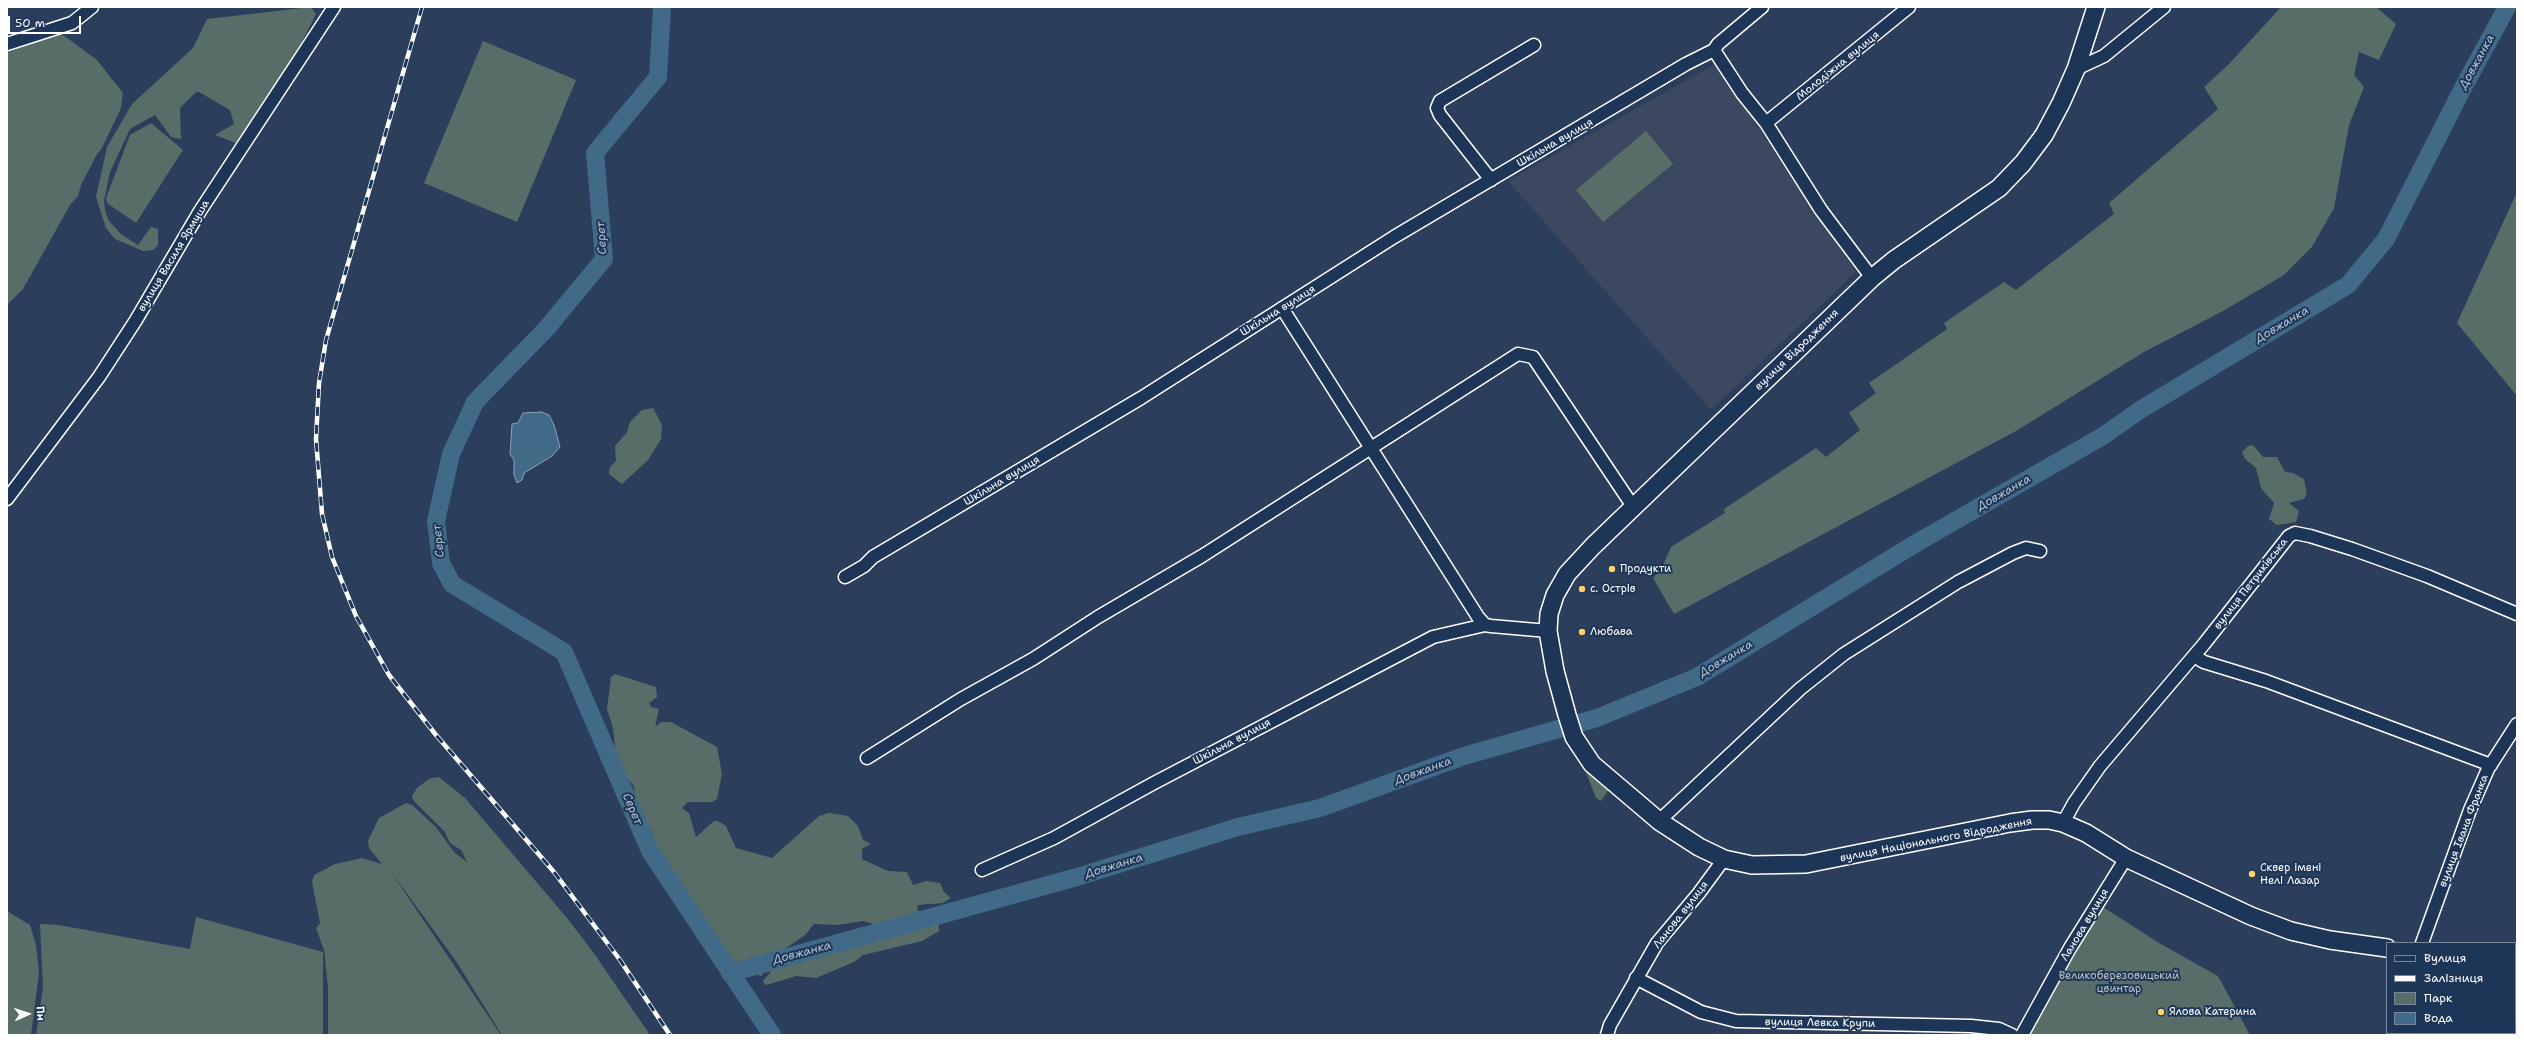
<!DOCTYPE html>
<html>
<head>
<meta charset="utf-8">
<style>
	body { margin:0 }
	#map { position:relative; width:2524px; height:1042px; overflow:hidden; background:#2b3e5b; font-family:"Shantell Sans",sans-serif }
	canvas { display:block }
	.frame { position:absolute; inset:0; border:8px solid #fff; pointer-events:none }
	.legend { position:absolute; left:2386px; top:942px; width:130px; height:92px; box-sizing:border-box; background:#1d3557; border:1px solid #77869a; margin:0; padding:5px 7px; list-style:none; font-size:12px; color:#fff }
	.legend li { display:flex; align-items:center; gap:8px; height:20px }
	.legend b { width:20px; border:1px solid #77869a }
	.north { position:absolute; left:8px; top:994px; width:40px; height:40px; -webkit-text-stroke:3px #1d3557; paint-order:stroke; rotate:87deg; font-size:11px; font-weight:700; line-height:16px; text-align:center; color:#fff }
	.north::after { content:''; display:block; margin:auto; width:14px; height:18px; background:#fff; clip-path:polygon(50% 0,100% 100%,50% 72%,0 100%) }
	.scale { position:absolute; left:8px; top:16px; width:73px; height:18px; box-sizing:border-box; border:2px solid #fff; border-top:0; padding-left:5px; font-size:12px; line-height:14px; white-space:nowrap; color:#fff; -webkit-text-stroke:3px #1d3557; paint-order:stroke }
</style>
</head>
<body>
<div id="map">
<canvas width="2524" height="1042"></canvas>
<div class="frame"></div>
<ul class="legend">
<li><b style="height:5px;background:#1d3557"></b>Вулиця</li>
<li><b style="height:5px;background:#fff"></b>Залізниця</li>
<li><b style="height:11px;background:#596d68"></b>Парк</li>
<li><b style="height:11px;background:#416988"></b>Вода</li>
</ul>
<div class="north">Пн</div>
<div class="scale">50 m</div>
</div>
<script>
const ctx = document.querySelector('canvas').getContext('2d');
ctx.lineJoin = 'round';
function fillPath(path, color) {
  ctx.fillStyle = color;
  ctx.fill(path, 'evenodd');
}
function shape(rows) {
  const path = new Path2D();
  for (const r of rows) {
    path.moveTo(r[0], r[1]);
    for (let i = 2; i < r.length; i += 2) path.lineTo(r[i], r[i + 1]);
  }
  return path;
}
function stroke(path, color, width, dash) {
  ctx.strokeStyle = color;
  ctx.lineWidth = width;
  ctx.lineCap = dash ? 'butt' : 'round';
  ctx.setLineDash(dash || []);
  ctx.stroke(path);
}
function drawText(font, color, halo, rows, align = 'center') {
  ctx.font = font + ' "Shantell Sans",sans-serif';
  ctx.lineWidth = 4;
  ctx.setLineDash([]);
  ctx.textBaseline = 'middle';
  ctx.strokeStyle = halo;
  ctx.fillStyle = color;
  for (const [text, x, y, turn = 0] of rows) {
    ctx.save();
    ctx.translate(x, y);
    ctx.rotate((+turn || 0) * Math.PI / 180);
    ctx.textAlign = isNaN(turn) ? turn : align;
    if (halo) ctx.strokeText(text, 0, 0);
    ctx.fillText(text, 0, 0);
    ctx.restore();
  }
}
const built = shape([
	[1715,64,1856,272,1711,410,1508,181]
]);
const green = shape([
	[311,7,316,14,286,73,236,143,215,135,234,124,230,110,199,92,196,92,180,108,181,139,171,137,155,115,130,129,110,172,104,201,105,211,109,221,121,234,138,245,151,227,158,229,158,245,153,250,143,251,115,239,106,228,96,197,107,147,132,104,193,48,207,19],
	[2281,7,2376,7,2396,24,2379,60,2359,52,2354,75,2364,87,2349,125,2334,208,2312,247,2284,275,2223,311,2144,352,2016,431,1674,614,1653,578,1661,570,1671,547,1725,513,1724,509,1816,448,1826,457,1860,430,1849,413,1876,393,1869,383,1947,329,1944,323,2004,282,2016,290,2114,214,2109,203,2218,109,2204,87,2229,64],
	[59,32,97,60,111,78,123,93,121,108,101,150,97,154,81,185,78,196,70,205,23,289,7,305,7,53],
	[483,41,576,80,517,222,424,183],
	[151,123,183,150,136,223,108,204,106,198,130,135],
	[1646,131,1673,164,1603,222,1576,190],
	[2517,192,2517,396,2457,323],
	[653,408,662,425,661,439,648,460,622,484,609,474,610,467,616,461,615,446,627,432,630,422,642,410],
	[2253,445,2263,457,2277,457,2285,472,2293,473,2304,479,2307,494,2304,499,2289,503,2299,511,2296,522,2277,525,2269,519,2274,503,2261,488,2256,468,2245,459,2242,452,2248,446],
	[615,674,656,687,657,697,649,703,651,707,659,709,655,727,661,722,671,722,717,747,722,774,717,799,712,802,688,802,682,808,689,813,696,837,714,821,718,821,726,826,736,848,772,858,819,816,829,813,848,816,858,826,863,840,871,844,862,849,862,859,888,871,907,872,913,885,926,881,940,883,944,892,951,898,943,903,918,905,917,910,939,919,939,931,922,941,863,955,854,962,816,978,796,976,770,984,765,985,763,981,783,957,824,939,877,925,863,921,838,925,814,924,805,935,775,956,761,976,724,963,703,932,687,919,683,885,658,865,652,832,636,811,634,786,617,766,613,728,607,709,611,677],
	[1585,770,1610,788,1601,801,1596,798],
	[439,777,465,798,567,918,593,952,650,1035,502,1035,456,961,389,869,501,1035,328,1035,328,987,324,950,316,928,320,923,312,882,314,875,335,864,362,858,382,864,369,848,368,841,379,818,406,803,412,805,436,827,454,852,467,862,461,850,450,843,444,831,413,800,412,796,417,788,429,779],
	[2103,907,2159,943,2218,976,2250,1035,2027,1035,2057,980],
	[7,911,30,925,36,945,39,973,31,1035,7,1035],
	[196,917,323,952,323,1035,36,1035,43,988,40,924,59,925,190,949]
]);
const water = shape([
	[541,412,549,415,554,425,560,447,552,456,524,473,522,480,517,483,514,475,514,460,510,454,512,424,518,423,523,413,541,412]
]);
const river = shape([
	[662,7,658,77,595,153,604,259,546,329,475,402,451,454,436,521,441,563,452,584,564,652,650,851,772,1035],
	[730,973,1077,877,1238,827,1320,808,1464,756,1597,718,1697,677,1918,542,2103,436,2140,410,2348,285,2386,239,2464,86,2507,7]
]);
const street = shape([
	[7,44,72,23,92,7],
	[1714,50,1742,93,1766,123,1821,210,1872,278],
	[1714,50,1718,44,1762,7],
	[2076,69,2104,56,2164,7],
	[1766,123,1909,7],
	[1491,180,1440,115,1437,108,1440,101,1534,45],
	[1282,308,1478,617,1485,625,1491,626,1548,631],
	[7,499,99,377,136,320,200,211,334,7],
	[845,577,864,566,873,557,1141,398,1394,237,1686,64,1714,50],
	[2194,656,2204,662,2266,681,2491,765],
	[867,758,961,699,1033,659,1098,617,1202,556,1518,354,1533,357,1634,508],
	[1659,821,1800,689,1844,654,1958,582,2013,553,2026,548,2040,551],
	[2063,823,2074,803,2100,766,2204,644,2289,536,2295,533,2310,536,2352,549,2427,576,2517,614],
	[982,870,1054,838,1154,783,1433,637,1485,625],
	[2422,943,2470,810,2488,769,2517,724],
	[1636,978,1701,1012,1736,1021,1971,1026,1999,1029,2012,1035],
	[1607,1035,1610,1025,1657,943,1699,893,1724,859],
	[2022,1035,2070,948,2126,858]
]);
const secondary = shape([
	[2096,7,2076,69,2061,103,2044,135,2023,163,1999,188,1894,260,1872,278,1593,546,1567,574,1555,595,1549,614,1548,631,1555,671,1567,715,1574,737,1592,764,1659,821,1699,847,1724,859,1752,865,1806,864,2010,823,2032,820,2049,820,2063,823,2086,833,2126,858,2251,916,2291,931,2330,940,2387,948],
	[2515,993,2517,994]
]);
const rail = shape([
	[422,7,326,340,319,383,316,439,322,514,332,557,356,616,389,675,436,735,554,872,620,960,670,1035]
]);
const markers = [
	[1612,569,4,"#ffd166"],
	[1582,589,4,"#ffd166"],
	[1582,632,4,"#ffd166"],
	[2252,874,4,"#ffd166"],
	[2161,1012,4,"#ffd166"]
];
const streetNames = [
	["Молодіжна вулиця",1838,66,-39],
	["Шкільна вулиця",1555,143,-30],
	["вулиця Василя Ярмуша",174,256,-59],
	["Шкільна вулиця",1278,311,-32],
	["вулиця Відродження",1797,350,-44],
	["Шкільна вулиця",1002,481,-31],
	["вулиця Петриківська",2251,584,-52],
	["Шкільна вулиця",1232,742,-28],
	["вулиця Івана Франка",2464,831,-69],
	["вулиця Національного Відродження",1936,840,-11],
	["Ланова вулиця",1681,915,-52],
	["Ланова вулиця",2085,925,-59],
	["вулиця Левка Крупи",1820,1023,1]
];
const poiNames = [
	["Продукти",1620,569],
	["с. Острів",1590,589],
	["Любава",1590,632],
	["Сквер імені",2260,868],
	["Нелі Лазар",2260,881],
	["Ялова Катерина",2169,1012]
];
const parkNames = [
	["Великоберезовицький",2119,976],
	["цвинтар",2119,989]
];
const waterNames = [
	["Довжанка",2477,62,-61],
	["Серет",602,238,-93],
	["Довжанка",2282,325,-31],
	["Довжанка",2004,493,-30],
	["Серет",439,541,-96],
	["Довжанка",1726,659,-31],
	["Довжанка",1423,771,-20],
	["Серет",632,809,67],
	["Довжанка",1114,866,-17],
	["Довжанка",802,953,-15]
];
fillPath(built, '#3b4860');
fillPath(green, '#596d68');
fillPath(water, '#416988');
stroke(water, '#8da5b8', 1);
stroke(river, '#416988', 18);
stroke(street, '#fff', 15);
stroke(secondary, '#fff', 20);
stroke(street, '#1d3557', 12);
stroke(secondary, '#1d3557', 17);
stroke(rail, '#fff', 4.5);
stroke(rail, '#1d3557', 3, [9]);
for (const [x, y, r, color] of markers) {
  const dot = new Path2D();
  dot.arc(x, y, r, 0, 2 * Math.PI);
  ctx.fillStyle = color;
  ctx.fill(dot);
  stroke(dot, '#1d3557', 1.5);
}
drawText('11px', '#fff', '#1d3557', streetNames);
drawText('11px', '#fff', '#1d3557', poiNames, 'left');
drawText('11px', '#bdc5c3', '#1d3557', parkNames);
drawText('italic 12px', '#b3c3cf', '#1d3557', waterNames);
</script>
</body>
</html>
